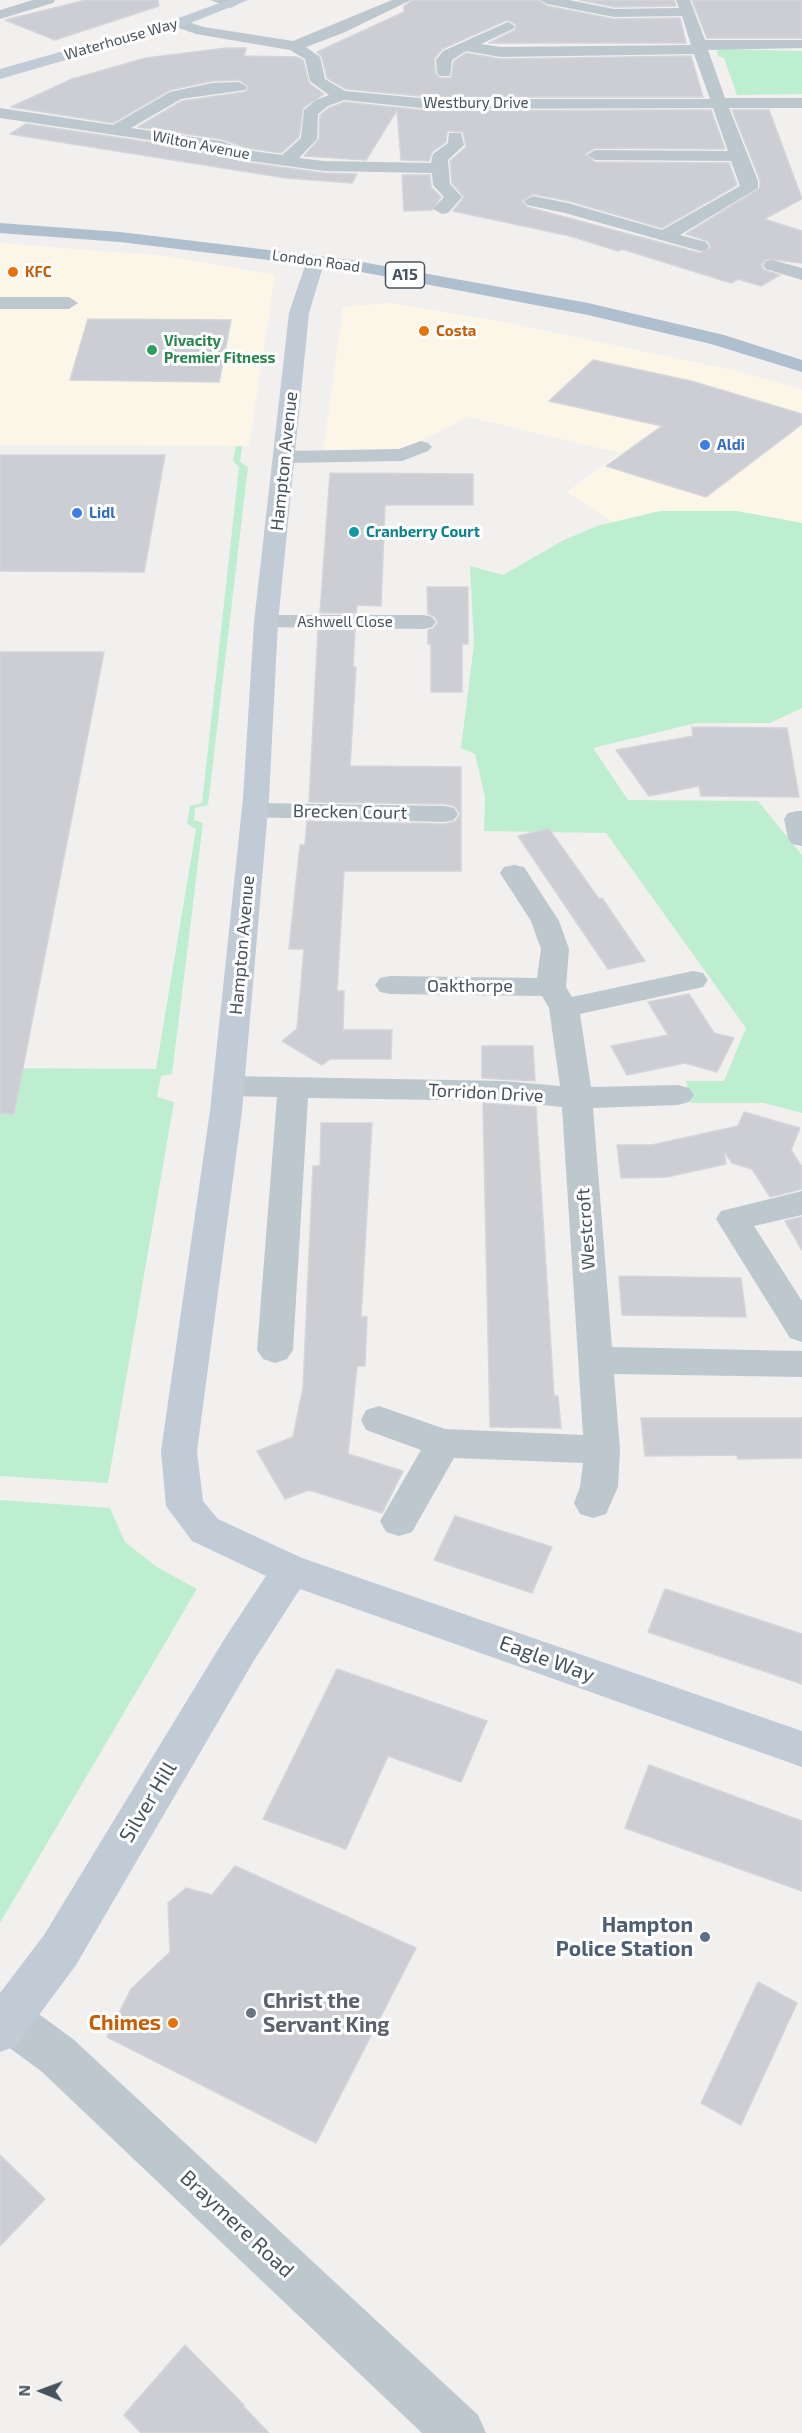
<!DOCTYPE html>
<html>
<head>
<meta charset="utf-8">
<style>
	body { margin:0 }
	#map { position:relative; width:802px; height:2433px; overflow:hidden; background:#f2efef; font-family:"Exo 2",sans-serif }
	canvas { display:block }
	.north { position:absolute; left:12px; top:2361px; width:60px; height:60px; -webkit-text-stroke:4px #fff; paint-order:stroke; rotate:271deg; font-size:16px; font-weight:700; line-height:24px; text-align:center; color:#47535c }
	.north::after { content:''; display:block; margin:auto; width:21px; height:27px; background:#47535c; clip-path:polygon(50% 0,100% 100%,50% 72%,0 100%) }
</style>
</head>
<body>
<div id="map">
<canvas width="802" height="2433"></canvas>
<div class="north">N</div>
</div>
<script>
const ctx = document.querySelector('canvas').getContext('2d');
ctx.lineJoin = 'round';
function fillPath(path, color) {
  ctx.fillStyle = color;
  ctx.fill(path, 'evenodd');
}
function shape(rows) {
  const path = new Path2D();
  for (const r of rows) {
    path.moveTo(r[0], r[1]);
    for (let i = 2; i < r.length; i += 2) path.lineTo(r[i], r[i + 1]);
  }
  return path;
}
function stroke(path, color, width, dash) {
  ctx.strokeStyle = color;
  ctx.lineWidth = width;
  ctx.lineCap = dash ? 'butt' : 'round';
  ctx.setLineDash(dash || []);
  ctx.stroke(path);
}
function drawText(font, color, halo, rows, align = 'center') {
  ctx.font = font + ' "Exo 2",sans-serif';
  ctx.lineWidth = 6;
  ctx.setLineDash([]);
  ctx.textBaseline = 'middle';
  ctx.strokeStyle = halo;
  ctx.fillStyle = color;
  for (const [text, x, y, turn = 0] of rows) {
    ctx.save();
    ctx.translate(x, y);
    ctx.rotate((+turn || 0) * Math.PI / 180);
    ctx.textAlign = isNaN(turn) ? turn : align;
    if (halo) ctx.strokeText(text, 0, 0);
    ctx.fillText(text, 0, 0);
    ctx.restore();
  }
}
const commercial = shape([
	[0,243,167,256,275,275,249,446,0,445],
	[389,303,499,321,737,371,802,389,802,523,737,511,660,511,613,522,567,492,620,453,468,417,400,451,323,452,343,307]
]);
const green = shape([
	[720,49,802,51,802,94,737,95,724,58,718,56,717,51],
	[236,446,242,446,240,462,248,467,208,805,195,808,194,820,203,823,172,1074,161,1076,157,1097,174,1102,108,1483,0,1476,0,1068,156,1069,196,829,187,824,190,806,202,803,239,467,233,461],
	[660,511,737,511,802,523,802,708,770,723,696,723,593,748,628,800,758,801,802,855,802,1113,764,1103,691,1103,686,1081,724,1081,746,1028,606,833,484,831,485,797,475,754,461,748,474,644,470,566,503,575,564,540,597,526],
	[0,1500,110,1508,125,1542,157,1567,197,1589,0,1923]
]);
const building = shape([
	[86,0,158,0,159,6,55,40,5,20,86,0],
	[413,0,538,0,547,6,614,19,680,18,686,43,489,43,515,30,516,24,507,20,442,49,434,59,435,73,440,78,451,78,454,61,466,53,501,59,691,56,703,97,430,97,346,89,327,78,322,57,317,52,404,12,404,6,413,0],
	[580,0,674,0,676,6,614,7,580,0],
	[692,0,802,0,802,38,707,38,692,0],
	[226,48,246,48,244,56,297,57,303,60,309,83,324,94,303,108,299,137,281,153,247,148,221,139,138,127,182,101,245,92,249,87,239,80,212,81,170,90,113,123,11,107,72,79,146,58,226,48],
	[344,102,430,111,711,110,725,149,595,148,585,154,595,162,729,163,737,185,662,228,569,201,533,194,522,201,527,207,700,253,711,247,708,241,686,234,760,188,760,180,732,110,769,110,802,199,764,219,802,231,802,263,766,259,761,265,764,270,780,275,761,286,738,279,731,283,622,249,618,251,570,236,453,211,464,197,452,183,450,161,466,147,463,132,447,131,446,142,432,152,429,161,401,160,397,110,366,160,304,156,319,139,320,115,329,108,344,102],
	[26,124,216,152,243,162,324,173,357,174,352,183,286,178,10,134,26,124],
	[402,175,430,175,431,187,441,197,432,210,404,211,402,175],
	[88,319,231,320,219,382,70,380,88,319],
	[593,360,691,381,802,414,802,424,706,497,606,466,662,426,549,401,593,360],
	[0,455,165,455,144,572,0,571,0,455],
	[330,473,473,474,473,505,385,505,381,606,357,605,356,613,320,613,330,473],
	[427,587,468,587,468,644,462,644,462,692,431,692,431,644,428,644,428,630,434,628,438,622,434,616,428,614,427,587],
	[318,630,355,630,353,667,356,667,350,766,461,767,461,871,344,871,337,991,344,991,343,1030,392,1030,391,1059,330,1059,322,1065,282,1041,297,1029,304,949,289,949,300,845,305,845,307,821,445,824,456,821,460,813,454,806,445,804,309,802,318,630],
	[0,652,104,652,14,1114,0,1113,0,652],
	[692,727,787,728,799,797,701,796,699,786,649,796,616,750,693,736,692,727],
	[549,829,599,899,602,898,645,961,608,969,518,836,549,829],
	[689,994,714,1033,734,1038,717,1072,685,1063,627,1075,611,1046,668,1035,648,1002,689,994],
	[482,1046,533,1046,535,1081,482,1078,482,1046],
	[483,1103,536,1107,554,1396,558,1396,561,1428,490,1427,483,1103],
	[744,1112,800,1128,791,1150,802,1167,802,1189,770,1197,752,1169,732,1163,724,1151,726,1164,667,1177,621,1178,617,1145,652,1145,738,1126,744,1112],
	[321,1123,372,1123,361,1317,367,1317,365,1366,357,1366,348,1454,403,1471,382,1513,309,1490,285,1499,257,1451,293,1437,303,1388,313,1166,320,1166,321,1123],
	[802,1217,802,1250,785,1221,802,1217],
	[619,1276,741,1278,746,1317,622,1315,619,1276],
	[641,1418,802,1418,802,1458,738,1459,737,1455,645,1456,641,1418],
	[455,1516,552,1547,532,1593,434,1560,455,1516],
	[665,1589,802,1634,802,1684,648,1632,665,1589],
	[337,1669,487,1721,461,1782,388,1756,346,1849,263,1819,337,1669],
	[649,1765,802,1821,802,1891,625,1828,649,1765],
	[235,1866,416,1948,316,2143,107,2037,131,1989,170,1952,168,1903,186,1888,212,1895,235,1866],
	[758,1982,797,2003,741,2125,701,2103,758,1982],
	[0,2155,45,2199,0,2246,0,2155],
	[185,2345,244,2405,243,2406,269,2433,141,2433,124,2415,185,2345]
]);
const street = shape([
	[33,0,55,0,53,3,0,19,0,10,33,0],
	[210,0,233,0,238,4,231,8,210,0],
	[392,0,411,0,343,33,306,47,320,57,325,79,345,91,430,99,710,99,694,54,501,57,466,51,452,60,450,76,440,76,437,73,436,60,443,51,508,22,515,26,513,29,481,44,501,47,691,45,682,16,614,17,547,4,540,0,569,0,614,9,679,8,676,0,690,0,705,40,802,40,802,48,708,50,725,98,802,98,802,108,729,108,758,181,758,188,680,235,706,242,709,246,706,250,700,251,565,213,527,205,524,201,533,196,568,203,662,230,740,186,731,161,595,160,587,155,595,150,728,151,713,108,430,109,344,100,328,106,318,114,317,139,299,158,324,161,431,163,433,154,448,143,449,133,461,133,464,145,448,160,450,184,462,197,448,213,442,214,433,209,444,197,433,185,432,173,324,171,243,160,217,150,0,118,0,108,113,125,170,92,212,83,239,82,247,87,245,90,181,99,131,128,221,141,246,150,282,155,301,138,304,110,316,100,329,95,310,81,305,59,290,50,196,34,173,26,171,23,173,20,178,19,204,27,293,41,392,0],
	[772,260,802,268,802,280,766,269,763,265,766,261,772,260],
	[0,297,69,297,78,303,69,309,0,309,0,297],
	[421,441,428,443,432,447,428,451,402,461,285,463,277,462,274,457,277,452,285,451,399,449,421,441],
	[266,615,424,615,432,617,436,622,432,627,424,629,258,627,254,622,258,617,266,615],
	[255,803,445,806,454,808,458,814,454,820,445,822,246,817,242,811,246,805,255,803],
	[797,811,802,811,802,846,792,844,788,838,784,819,788,813,797,811],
	[514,865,524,867,559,921,569,949,566,987,572,997,693,971,703,973,708,980,703,987,580,1014,591,1087,678,1085,689,1088,694,1095,689,1102,678,1105,593,1108,612,1347,802,1351,802,1377,614,1374,620,1450,618,1487,606,1514,593,1518,580,1514,574,1503,580,1487,583,1463,454,1458,412,1532,399,1536,386,1532,380,1521,421,1450,366,1430,361,1420,366,1410,379,1406,445,1429,583,1435,562,1107,505,1101,308,1098,293,1350,287,1359,275,1363,263,1359,257,1350,277,1097,228,1096,217,1093,213,1086,217,1079,228,1076,505,1081,560,1086,549,1008,542,996,390,994,380,992,375,985,380,978,390,976,537,978,541,949,531,921,500,873,504,867,514,865],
	[802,1191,802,1215,754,1226,802,1301,802,1342,790,1338,716,1219,721,1211,802,1191],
	[9,1998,25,2004,73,2039,478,2415,486,2433,422,2433,41,2071,0,2041,0,2002,9,1998]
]);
const secondary = shape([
	[228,0,248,0,183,26,0,79,0,69,173,20,228,0],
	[316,255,325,260,309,313,278,622,269,798,242,1111,197,1451,203,1501,218,1519,302,1558,802,1731,802,1767,300,1589,253,1662,76,1965,16,2046,0,2052,0,1993,44,1935,225,1638,266,1576,192,1541,166,1506,161,1451,210,1111,243,798,254,622,289,313,307,260,316,255]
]);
const primary = shape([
	[0,223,120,232,351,260,588,303,724,335,802,360,802,372,711,344,588,315,351,270,120,242,0,233,0,223]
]);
const markers = [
	[13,272,6,"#e8710a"],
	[424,331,6,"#e8710a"],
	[152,350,6,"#2e9e5b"],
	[705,445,6,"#3f7fe0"],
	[77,513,6,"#3f7fe0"],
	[354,532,6,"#0f9aa8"],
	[705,1937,6,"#5c6f8a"],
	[251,2013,6,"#6b7280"],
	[173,2023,6,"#e8710a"]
];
const farStreetnames = [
	["Waterhouse Way",121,39,-16],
	["Westbury Drive",476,103],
	["Wilton Avenue",201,145,11],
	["London Road",316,261,8],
	["Ashwell Close",345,622]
];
const farFoodnames = [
	["KFC",25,272],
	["Costa",436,331]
];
const farLeisurenames = [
	["Vivacity",164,341],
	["Premier Fitness",164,358]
];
const farShopnames = [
	["Aldi",717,445],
	["Lidl",89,513]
];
const farCulturenames = [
	["Cranberry Court",366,532]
];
const shields = [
	[405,275,39]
];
const shieldNames = [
	["A15",405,275]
];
const streetNames = [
	["Hampton Avenue",284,461,-84],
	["Brecken Court",350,812,1],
	["Hampton Avenue",242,945,-85],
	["Oakthorpe",470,986],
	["Torridon Drive",486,1093,3],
	["Westcroft",586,1229,-94]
];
const nearStreetnames = [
	["Eagle Way",547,1659,20],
	["Silver Hill",148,1802,-59],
	["Braymere Road",237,2224,43]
];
const nearServicenames = [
	["Hampton",693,1925],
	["Police Station",693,1949]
];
const nearWorshipnames = [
	["Christ the",263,2001],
	["Servant King",263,2025]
];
const nearFoodnames = [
	["Chimes",161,2023]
];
fillPath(commercial, '#fcf6e9');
fillPath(green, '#beeed0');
fillPath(building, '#ccced4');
stroke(building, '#d3d5da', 1.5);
fillPath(street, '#bdc7ce');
fillPath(secondary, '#c0cbd6');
fillPath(primary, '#afbfcd');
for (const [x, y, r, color] of markers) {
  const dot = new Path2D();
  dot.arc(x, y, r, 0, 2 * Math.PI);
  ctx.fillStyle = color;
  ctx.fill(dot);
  stroke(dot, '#fff', 2);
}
drawText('15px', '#47535c', '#fff', farStreetnames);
drawText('bold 15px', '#c56008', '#fff', farFoodnames, 'left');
drawText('bold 15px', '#27864d', '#fff', farLeisurenames, 'left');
drawText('bold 15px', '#366cbe', '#fff', farShopnames, 'left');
drawText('bold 15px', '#0d838f', '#fff', farCulturenames, 'left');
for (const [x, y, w] of shields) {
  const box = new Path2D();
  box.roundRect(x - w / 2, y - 13, w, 26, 4.5);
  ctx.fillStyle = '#fff';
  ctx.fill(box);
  stroke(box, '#47535c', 1.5);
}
drawText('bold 16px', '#47535c', null, shieldNames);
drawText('18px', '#47535c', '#fff', streetNames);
drawText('21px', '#47535c', '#fff', nearStreetnames);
drawText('bold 21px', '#4e5e75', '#fff', nearServicenames, 'right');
drawText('bold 21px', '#5b616d', '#fff', nearWorshipnames, 'left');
drawText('bold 21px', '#c56008', '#fff', nearFoodnames, 'right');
</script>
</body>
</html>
